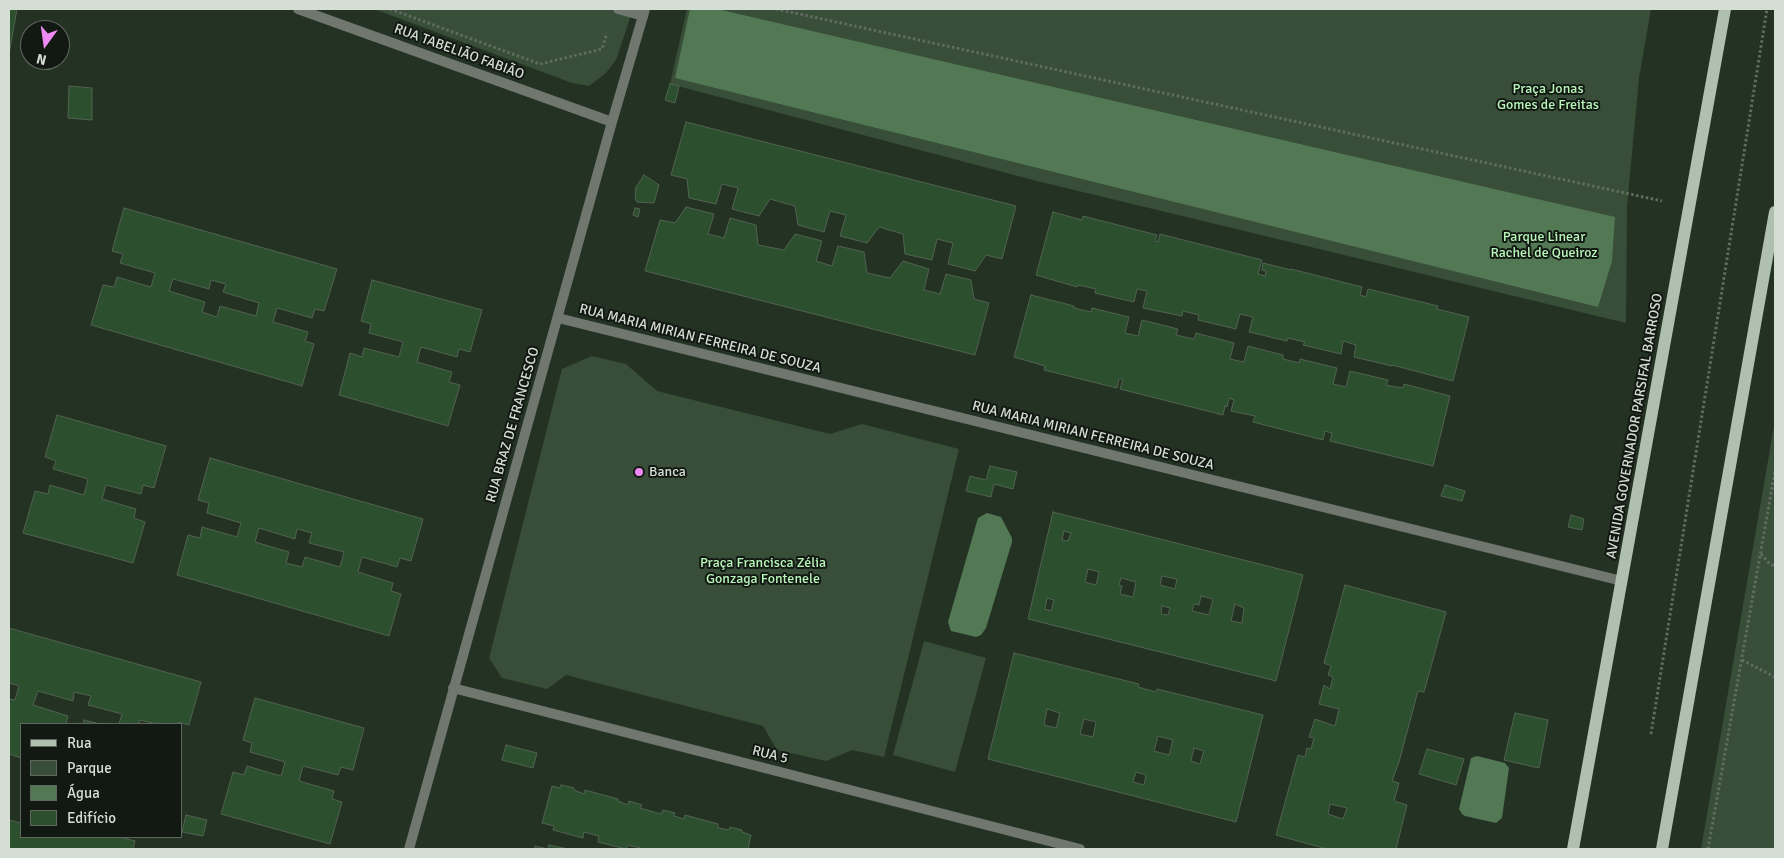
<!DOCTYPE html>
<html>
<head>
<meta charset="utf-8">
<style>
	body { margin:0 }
	#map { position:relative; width:1784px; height:858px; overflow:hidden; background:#243224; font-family:Signika,sans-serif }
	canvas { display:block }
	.frame { position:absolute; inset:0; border:10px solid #d5ded5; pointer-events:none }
	.legend { position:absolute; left:20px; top:723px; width:162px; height:115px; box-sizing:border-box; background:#121812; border:1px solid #606760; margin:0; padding:6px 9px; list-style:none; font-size:15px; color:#d5ded5 }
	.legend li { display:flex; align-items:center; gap:10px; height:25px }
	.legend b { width:25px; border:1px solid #606760 }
	.north { position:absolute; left:20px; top:20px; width:50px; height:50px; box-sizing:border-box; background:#121812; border:1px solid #606760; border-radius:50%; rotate:194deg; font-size:14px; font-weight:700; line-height:20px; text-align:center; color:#d5ded5 }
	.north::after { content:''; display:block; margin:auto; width:18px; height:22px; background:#f08bf6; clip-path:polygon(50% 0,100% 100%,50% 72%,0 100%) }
</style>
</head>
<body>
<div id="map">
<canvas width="1784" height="858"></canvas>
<div class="frame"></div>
<ul class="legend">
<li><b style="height:6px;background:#b0c0b0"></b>Rua</li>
<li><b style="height:14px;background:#384e38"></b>Parque</li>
<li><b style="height:14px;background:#537854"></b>Água</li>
<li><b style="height:14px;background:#2c502d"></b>Edifício</li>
</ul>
<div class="north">N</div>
</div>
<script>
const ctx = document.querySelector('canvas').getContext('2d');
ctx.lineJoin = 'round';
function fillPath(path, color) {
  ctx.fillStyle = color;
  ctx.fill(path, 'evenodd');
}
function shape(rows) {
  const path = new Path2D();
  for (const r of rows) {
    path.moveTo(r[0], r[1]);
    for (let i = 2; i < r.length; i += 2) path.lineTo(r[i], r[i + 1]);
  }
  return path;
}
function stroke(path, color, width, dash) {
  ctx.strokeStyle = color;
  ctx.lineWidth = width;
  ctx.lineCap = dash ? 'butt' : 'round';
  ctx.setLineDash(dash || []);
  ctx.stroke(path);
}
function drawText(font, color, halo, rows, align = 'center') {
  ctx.font = font + ' Signika,sans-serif';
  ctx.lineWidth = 4;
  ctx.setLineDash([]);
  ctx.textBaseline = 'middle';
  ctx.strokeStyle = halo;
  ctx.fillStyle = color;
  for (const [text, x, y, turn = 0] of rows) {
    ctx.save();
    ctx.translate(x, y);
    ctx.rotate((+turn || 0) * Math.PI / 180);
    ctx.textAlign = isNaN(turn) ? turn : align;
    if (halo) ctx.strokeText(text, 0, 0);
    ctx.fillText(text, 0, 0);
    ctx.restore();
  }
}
const green = shape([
	[374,9,633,9,616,60,606,73,589,86,572,83],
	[687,9,1651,9,1639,78,1627,206,1626,323,1037,181,670,84],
	[592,356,626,364,657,391,830,434,862,424,959,449,884,757,852,750,826,761,777,750,763,726,566,675,547,689,502,678,489,658,562,369],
	[1775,420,1775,849,1701,849],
	[924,641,986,658,955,772,893,755]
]);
const water = shape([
	[690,9,717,9,1615,217,1612,261,1598,307,675,78],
	[987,513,1001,517,1012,538,1012,542,986,628,981,635,976,637,951,631,948,622,978,518],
	[1477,756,1505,763,1509,768,1502,818,1496,823,1465,816,1462,814,1459,809,1471,758]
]);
const building = shape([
	[9,9,17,9,9,54,9,9],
	[670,84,679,86,675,103,665,100,670,84],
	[69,86,92,88,92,120,68,118,69,86],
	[686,122,1016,206,1002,259,986,255,975,271,948,264,953,243,937,239,932,260,905,254,903,234,879,227,867,243,840,236,846,215,830,211,824,232,798,225,795,206,770,199,759,216,732,209,738,188,722,184,716,204,689,198,687,179,671,175,686,122],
	[644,175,659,185,654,203,637,202,635,198,636,187,644,175],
	[686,207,714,214,708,234,724,238,730,218,756,225,758,245,784,250,795,234,822,241,816,261,832,266,838,246,864,252,867,273,890,278,903,261,929,269,924,290,940,294,946,274,971,280,974,299,989,303,975,355,645,271,660,220,675,223,686,207],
	[124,208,337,269,324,311,315,309,312,318,277,308,273,322,308,332,305,341,314,344,302,386,91,325,103,285,114,287,117,277,151,287,155,273,120,263,123,254,112,251,124,208],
	[173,279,209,289,211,280,226,284,223,292,259,303,256,316,220,306,217,317,202,312,205,302,169,291,173,279],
	[635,208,640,209,638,217,633,215,635,208],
	[1053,212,1082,220,1083,216,1157,235,1155,241,1158,242,1160,234,1262,260,1258,274,1265,276,1266,271,1262,270,1263,263,1291,270,1291,269,1362,287,1360,295,1366,297,1368,289,1438,306,1437,309,1469,317,1453,381,1392,365,1392,366,1354,357,1356,345,1343,341,1341,354,1303,345,1305,342,1288,338,1287,341,1249,332,1253,317,1240,314,1236,329,1198,320,1199,315,1183,311,1182,316,1143,308,1147,291,1137,289,1134,302,1095,293,1096,289,1078,285,1077,287,1036,275,1053,212],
	[372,280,482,310,470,352,459,349,457,357,421,347,417,362,452,372,449,382,460,385,448,426,339,395,350,353,362,357,364,348,399,357,403,342,369,333,371,324,361,321,372,280],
	[1031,295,1074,306,1074,308,1091,312,1092,308,1129,317,1125,333,1138,336,1142,320,1178,329,1176,335,1194,339,1196,333,1234,343,1230,359,1244,362,1248,346,1283,355,1283,359,1299,363,1300,359,1337,368,1333,384,1346,387,1350,371,1388,380,1386,385,1403,388,1404,384,1450,396,1433,466,1330,441,1332,433,1325,431,1323,440,1253,422,1255,416,1231,411,1234,400,1229,398,1227,407,1225,406,1223,415,1120,389,1123,379,1119,379,1117,388,1044,370,1045,366,1014,357,1031,295],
	[57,415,166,446,154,488,143,485,141,494,106,485,102,499,136,509,134,518,145,522,133,563,23,533,35,491,48,494,50,485,84,495,88,479,53,469,56,461,45,457,57,415],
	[210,458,423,519,411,561,400,558,397,567,362,557,358,572,393,583,391,591,401,594,389,636,177,575,188,535,200,538,202,527,237,537,241,523,207,513,209,503,198,500,210,458],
	[259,528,295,539,297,529,312,533,309,543,344,552,340,567,305,557,302,567,286,563,289,552,255,542,259,528],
	[990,466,1017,472,1013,489,994,484,991,497,966,491,970,476,986,480,990,466],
	[1445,485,1465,491,1462,501,1441,496,1445,485],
	[1053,512,1303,575,1276,681,1028,619,1053,512],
	[1064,531,1071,533,1068,541,1062,540,1064,531],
	[1088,569,1099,572,1096,585,1085,582,1088,569],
	[1162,576,1177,579,1175,589,1160,585,1162,576],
	[1121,578,1136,582,1133,597,1120,594,1122,586,1119,585,1121,578],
	[1201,596,1213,599,1209,615,1192,611,1194,604,1199,605,1201,596],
	[1047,598,1054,600,1051,611,1045,609,1047,598],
	[1235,604,1244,608,1242,623,1231,621,1235,604],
	[1162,606,1170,608,1168,615,1161,614,1162,606],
	[1571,515,1584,519,1582,530,1568,527,1571,515],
	[1345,585,1446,612,1424,692,1418,691,1399,762,1392,781,1399,783,1394,801,1407,805,1396,849,1327,849,1276,835,1298,755,1305,757,1307,748,1311,749,1314,738,1309,737,1315,719,1335,726,1339,709,1319,704,1324,685,1330,689,1333,677,1328,675,1331,666,1324,663,1345,585],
	[1330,804,1347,808,1343,819,1328,814,1330,804],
	[9,628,201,682,189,725,178,722,177,724,156,724,140,720,139,724,119,724,122,714,88,705,91,696,74,692,73,701,38,691,33,705,68,716,66,724,21,724,21,758,9,754,9,699,15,700,19,686,9,683,9,628],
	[1014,653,1139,684,1138,687,1156,692,1157,689,1263,715,1236,822,988,759,1014,653],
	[1047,709,1060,713,1056,728,1044,725,1047,709],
	[1084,719,1096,722,1093,737,1080,734,1084,719],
	[1158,736,1173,740,1169,755,1154,751,1158,736],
	[1194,748,1204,751,1200,764,1191,761,1194,748],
	[1136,772,1146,775,1144,785,1133,782,1136,772],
	[255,698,364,728,353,770,341,767,338,775,303,766,299,781,334,791,332,799,342,802,330,844,221,814,233,772,244,775,247,766,281,776,285,762,250,752,252,743,243,740,255,698],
	[1515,713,1548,720,1539,768,1504,760,1515,713],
	[84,720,100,724,83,724,84,720],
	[506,745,537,753,533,768,502,760,506,745],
	[1427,749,1464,759,1456,785,1419,774,1427,749],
	[561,785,574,788,574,790,584,794,585,790,618,799,618,801,628,805,629,801,642,805,640,808,661,814,663,810,675,813,674,816,684,819,685,815,718,824,718,828,729,830,730,827,742,830,742,832,751,835,748,849,644,849,628,845,626,849,598,842,599,836,584,832,583,838,553,830,554,826,542,823,552,786,560,788,561,785],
	[186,815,207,820,203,836,182,832,186,815],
	[9,820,21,823,21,821,21,837,120,837,135,841,133,849,9,849,9,820],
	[549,845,568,849,535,849,535,846,548,849,549,845]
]);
const path = shape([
	[390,9,540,64,602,49,607,33],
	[776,9,1662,201],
	[1761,554,1770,564,1775,566],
	[1742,660,1775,677],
	[1651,734,1767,9],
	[1708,849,1775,471]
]);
const pedestrian = shape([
	[618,9,643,16]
]);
const minor = shape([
	[298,9,612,122],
	[558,318,1622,581],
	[453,688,1080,849],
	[409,849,612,122,645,9]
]);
const primary = shape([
	[1573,849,1725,9],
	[1662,849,1775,212]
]);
const markers = [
	[639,472,5,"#f08bf6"]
];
const streetNames = [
	["RUA TABELIÃO FABIÃO",459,52,20],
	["RUA MARIA MIRIAN FERREIRA DE SOUZA",700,339,14],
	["RUA BRAZ DE FRANCESCO",513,425,-74],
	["AVENIDA GOVERNADOR PARSIFAL BARROSO",1635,426,-80],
	["RUA MARIA MIRIAN FERREIRA DE SOUZA",1093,436,14],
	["RUA 5",770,755,14]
];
const parkNames = [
	["Praça Jonas",1548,89],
	["Gomes de Freitas",1548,105],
	["Parque Linear",1544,237],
	["Rachel de Queiroz",1544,253],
	["Praça Francisca Zélia",763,563],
	["Gonzaga Fontenele",763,579]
];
const poiNames = [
	["Banca",649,472]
];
fillPath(green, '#384e38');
fillPath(water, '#537854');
fillPath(building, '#2c502d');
stroke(building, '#526252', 1);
stroke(path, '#5f6c5f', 3, [2.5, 2.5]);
stroke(pedestrian, '#6f776f', 10);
stroke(minor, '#6f776f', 10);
stroke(primary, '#b0c0b0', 12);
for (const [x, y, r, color] of markers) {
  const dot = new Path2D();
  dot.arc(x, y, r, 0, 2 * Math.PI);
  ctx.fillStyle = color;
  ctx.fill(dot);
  stroke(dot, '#121812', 2);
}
drawText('14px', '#d5ded5', '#121812', streetNames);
drawText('14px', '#b9f6ba', '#121812', parkNames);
drawText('14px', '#d5ded5', '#121812', poiNames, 'left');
</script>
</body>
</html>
